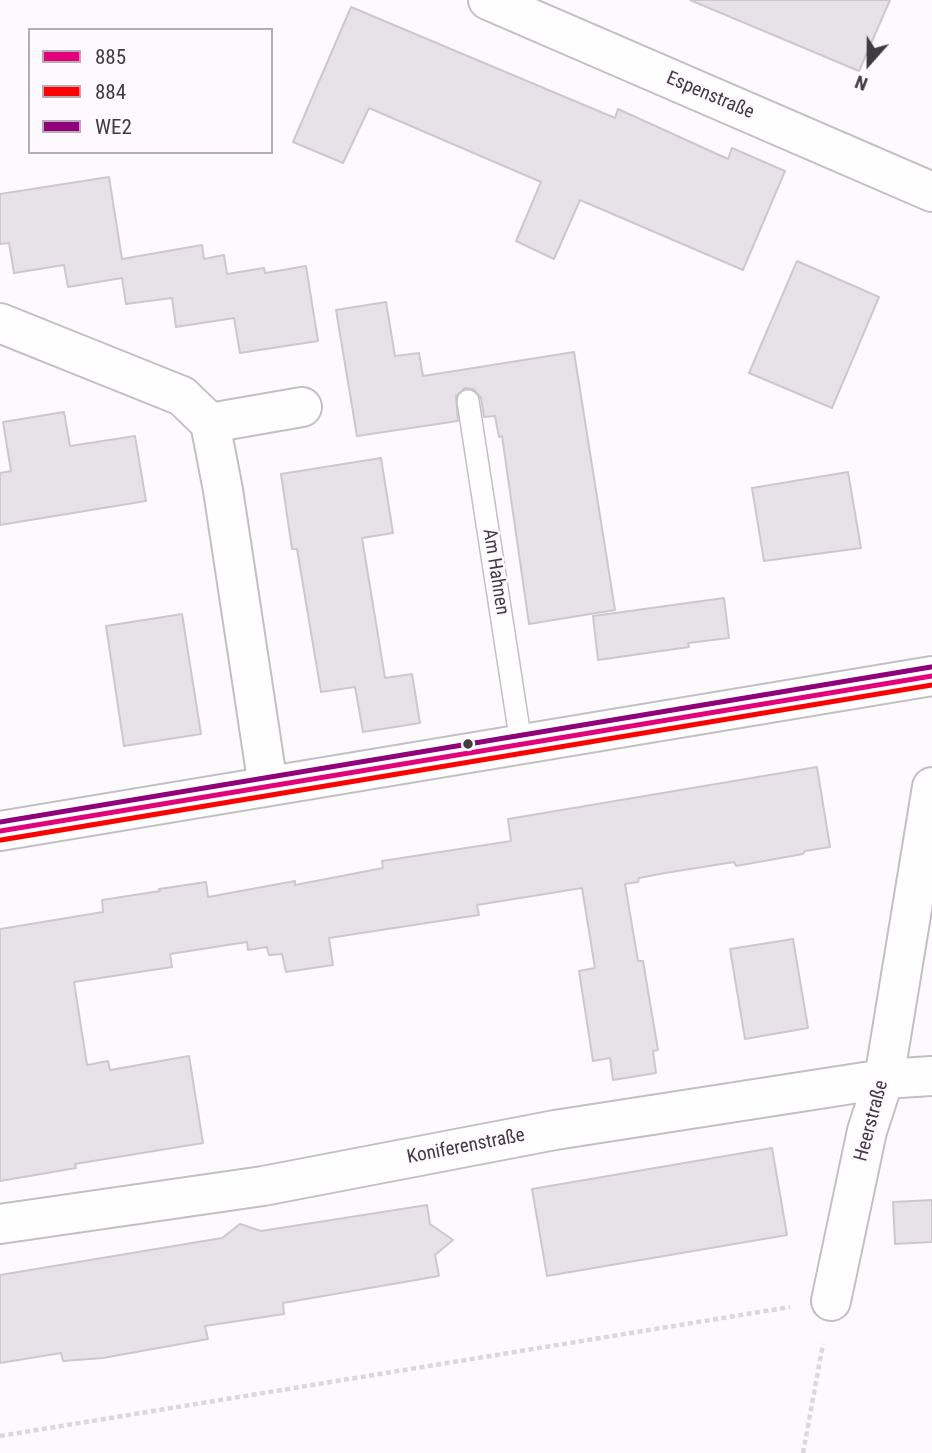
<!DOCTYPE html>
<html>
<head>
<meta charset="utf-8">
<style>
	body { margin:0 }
	#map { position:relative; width:932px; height:1453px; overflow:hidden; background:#fdfafe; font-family:"Roboto Condensed",sans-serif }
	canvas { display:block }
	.legend { position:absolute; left:28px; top:28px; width:245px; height:126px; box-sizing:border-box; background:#fef9ff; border:2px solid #b2adb3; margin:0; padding:9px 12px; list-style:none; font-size:21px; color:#403b40 }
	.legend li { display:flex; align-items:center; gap:14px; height:35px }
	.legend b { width:35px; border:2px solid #b2adb3 }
	.north { position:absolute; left:834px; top:28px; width:70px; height:70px; -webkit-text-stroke:5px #fef9ff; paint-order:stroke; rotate:201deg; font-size:19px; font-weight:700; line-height:28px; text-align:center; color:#403b40 }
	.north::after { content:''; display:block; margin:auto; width:24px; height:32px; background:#403b40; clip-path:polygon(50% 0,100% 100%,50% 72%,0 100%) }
</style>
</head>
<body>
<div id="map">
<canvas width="932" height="1453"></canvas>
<ul class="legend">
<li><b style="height:9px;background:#e3007b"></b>885</li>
<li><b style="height:9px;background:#f00"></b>884</li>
<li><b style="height:9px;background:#91007b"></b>WE2</li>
</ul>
<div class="north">N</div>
</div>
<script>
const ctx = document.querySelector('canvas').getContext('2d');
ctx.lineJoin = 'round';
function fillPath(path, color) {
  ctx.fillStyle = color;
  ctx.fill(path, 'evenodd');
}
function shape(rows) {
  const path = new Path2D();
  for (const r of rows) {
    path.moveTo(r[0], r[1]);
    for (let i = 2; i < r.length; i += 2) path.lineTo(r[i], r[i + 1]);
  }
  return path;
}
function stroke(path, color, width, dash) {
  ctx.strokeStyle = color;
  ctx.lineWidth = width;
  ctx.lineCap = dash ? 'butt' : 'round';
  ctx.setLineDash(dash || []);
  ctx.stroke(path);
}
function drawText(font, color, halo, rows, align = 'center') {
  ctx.font = font + ' "Roboto Condensed",sans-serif';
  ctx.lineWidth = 5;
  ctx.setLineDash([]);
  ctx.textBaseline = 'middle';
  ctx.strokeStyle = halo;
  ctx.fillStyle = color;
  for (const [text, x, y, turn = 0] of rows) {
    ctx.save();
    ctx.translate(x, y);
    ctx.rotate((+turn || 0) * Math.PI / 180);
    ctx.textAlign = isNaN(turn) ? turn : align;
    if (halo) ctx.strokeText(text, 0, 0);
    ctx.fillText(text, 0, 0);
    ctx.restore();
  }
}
const building = shape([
	[690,0,890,0,859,71,690,0],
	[351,7,615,118,618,109,728,159,732,148,785,171,743,270,580,200,554,259,516,241,541,182,369,108,343,163,293,142,351,7],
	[109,177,122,259,202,245,204,259,224,255,227,274,264,268,265,273,306,266,318,341,240,353,234,318,176,327,172,298,126,304,122,278,68,287,64,265,14,273,9,243,0,244,0,194,109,177],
	[797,261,879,297,832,408,749,373,797,261],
	[386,302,395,356,419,353,423,376,574,352,615,610,529,624,502,436,499,437,495,416,484,417,481,398,473,389,465,388,456,396,458,421,357,436,336,310,386,302],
	[64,412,70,446,135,436,146,501,0,525,0,473,11,471,3,422,64,412],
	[381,458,393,533,362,538,385,678,412,674,420,723,363,732,355,687,321,692,297,549,292,549,281,474,381,458],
	[848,472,861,548,764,561,752,488,848,472],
	[724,598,729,638,688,643,689,647,598,660,593,616,724,598],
	[182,614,201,734,124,746,106,626,182,614],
	[817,767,830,847,805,851,803,854,736,866,734,862,665,873,639,878,638,882,625,884,638,961,643,961,658,1050,653,1051,656,1073,613,1080,610,1058,593,1061,579,971,595,968,582,888,477,905,479,915,329,938,333,965,286,972,282,954,269,955,267,947,248,950,247,942,170,954,172,967,74,982,87,1065,108,1061,110,1070,189,1056,203,1143,75,1164,76,1168,0,1181,0,929,103,912,102,900,160,891,159,889,206,882,208,897,295,881,295,885,383,868,382,861,511,841,508,819,817,767],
	[793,939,808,1028,745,1039,730,949,793,939],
	[772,1148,787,1235,547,1276,532,1189,772,1148],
	[932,1200,932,1242,895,1244,893,1202,932,1200],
	[427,1205,430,1224,453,1240,435,1255,439,1276,283,1303,284,1314,205,1326,208,1339,103,1358,63,1361,61,1353,0,1363,0,1275,222,1238,240,1224,261,1231,427,1205]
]);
const path = shape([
	[0,1436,790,1307],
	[803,1453,823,1344]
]);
const lane = shape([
	[468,401,521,743]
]);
const street = shape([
	[488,0,932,192],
	[0,323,182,396,210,423,223,490,268,786],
	[210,423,302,407],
	[0,831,932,676],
	[0,1224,263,1186,555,1130,884,1079,932,1076],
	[831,1301,867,1131,884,1079,932,787]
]);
const bus1 = shape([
	[0,831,932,676]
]);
const bus2 = shape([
	[1,840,932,685]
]);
const bus3 = shape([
	[0,822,931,667]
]);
const markers = [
	[468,744,6,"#403b40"]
];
const streetNames = [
	["Espenstraße",710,96,23],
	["Am Hahnen",495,572,81],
	["Heerstraße",872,1121,-75],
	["Koniferenstraße",466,1147,-11]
];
fillPath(building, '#e7e2e7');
stroke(building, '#cdc8cc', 2);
stroke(lane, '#c3bfc3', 24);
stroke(street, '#c3bfc3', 42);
stroke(path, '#d9d8da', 4.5, [5, 3.5]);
stroke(lane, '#fffeff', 21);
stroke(street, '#fffeff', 38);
stroke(bus1, '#e3007b', 5);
stroke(bus2, '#f00', 5);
stroke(bus3, '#91007b', 5);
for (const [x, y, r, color] of markers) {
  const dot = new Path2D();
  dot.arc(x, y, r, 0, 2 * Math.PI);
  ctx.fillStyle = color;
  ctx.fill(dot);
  stroke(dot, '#fef9ff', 2.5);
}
drawText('19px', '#403b40', '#fef9ff', streetNames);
</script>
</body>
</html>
